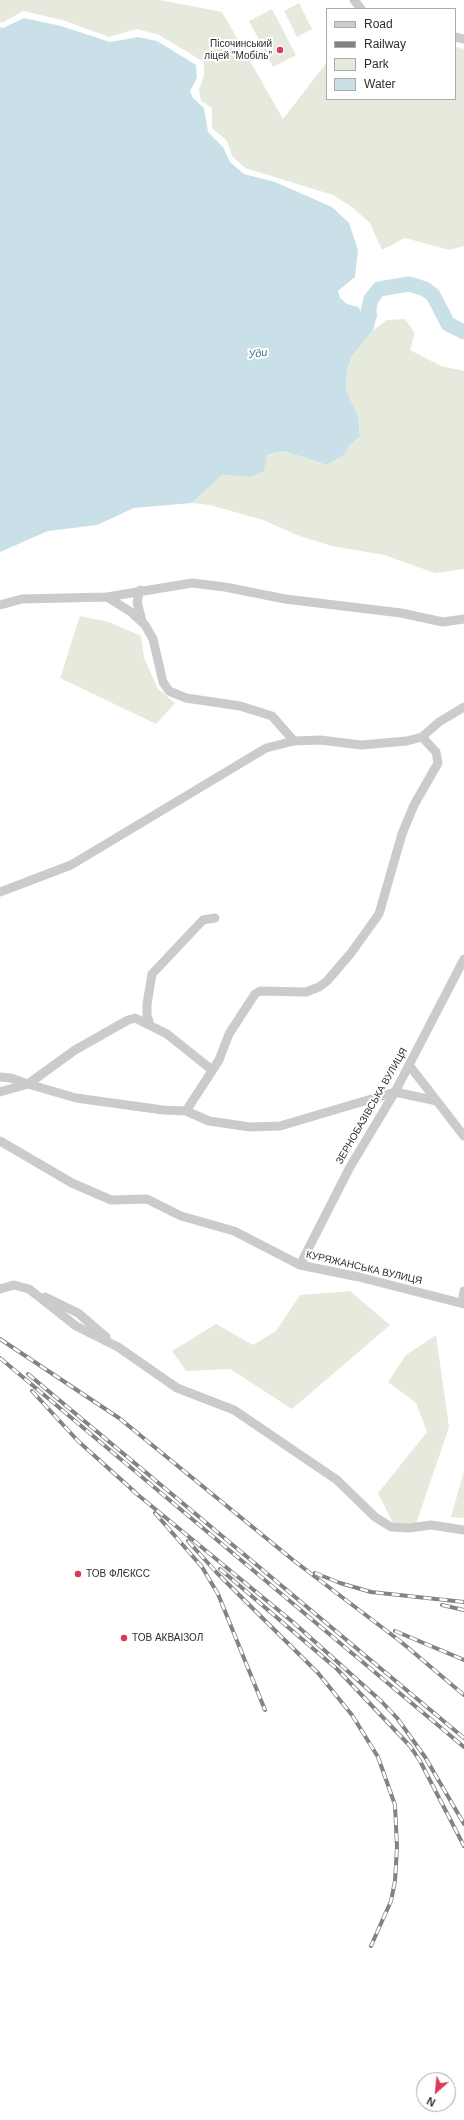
<!DOCTYPE html>
<html>
<head>
<meta charset="utf-8">
<style>
	body { margin:0 }
	#map { position:relative; width:464px; height:2120px; overflow:hidden; background:#fff; font-family:Helvetica,sans-serif }
	canvas { display:block }
	.legend { position:absolute; left:326px; top:8px; width:130px; height:92px; box-sizing:border-box; background:#fff; border:1px solid #ababab; margin:0; padding:5px 7px; list-style:none; font-size:12px; color:#2e2e2e }
	.legend li { display:flex; align-items:center; gap:8px; height:20px }
	.legend b { width:20px; border:1px solid #ababab }
	.north { position:absolute; left:416px; top:2072px; width:40px; height:40px; box-sizing:border-box; background:#fff; border:1px solid #ababab; border-radius:50%; rotate:207deg; font-size:11px; font-weight:700; line-height:16px; text-align:center; color:#2e2e2e }
	.north::after { content:''; display:block; margin:auto; width:14px; height:18px; background:#d93c59; clip-path:polygon(50% 0,100% 100%,50% 72%,0 100%) }
</style>
</head>
<body>
<div id="map">
<canvas width="464" height="2120"></canvas>
<ul class="legend">
<li><b style="height:5px;background:#cbcbcb"></b>Road</li>
<li><b style="height:5px;background:#838383"></b>Railway</li>
<li><b style="height:11px;background:#e6eadd"></b>Park</li>
<li><b style="height:11px;background:#cae0e9"></b>Water</li>
</ul>
<div class="north">N</div>
</div>
<script>
const ctx = document.querySelector('canvas').getContext('2d');
ctx.lineJoin = 'round';
function fillPath(path, color) {
  ctx.fillStyle = color;
  ctx.fill(path, 'evenodd');
}
function shape(rows) {
  const path = new Path2D();
  for (const r of rows) {
    path.moveTo(r[0], r[1]);
    for (let i = 2; i < r.length; i += 2) path.lineTo(r[i], r[i + 1]);
  }
  return path;
}
function stroke(path, color, width, dash) {
  ctx.strokeStyle = color;
  ctx.lineWidth = width;
  ctx.lineCap = dash ? 'butt' : 'round';
  ctx.setLineDash(dash || []);
  ctx.stroke(path);
}
function drawText(font, color, halo, rows, align = 'center') {
  ctx.font = font + ' Helvetica,sans-serif';
  ctx.lineWidth = 4;
  ctx.setLineDash([]);
  ctx.textBaseline = 'middle';
  ctx.strokeStyle = halo;
  ctx.fillStyle = color;
  for (const [text, x, y, turn = 0] of rows) {
    ctx.save();
    ctx.translate(x, y);
    ctx.rotate((+turn || 0) * Math.PI / 180);
    ctx.textAlign = isNaN(turn) ? turn : align;
    if (halo) ctx.strokeText(text, 0, 0);
    ctx.fillText(text, 0, 0);
    ctx.restore();
  }
}
const green = shape([
	[0,0,160,0,222,12,283,119,327,62,327,99,455,99,455,47,464,49,464,246,449,250,405,238,382,250,370,223,352,207,333,195,245,168,232,156,227,141,212,128,212,108,201,101,199,90,204,75,204,62,159,35,137,29,109,37,62,20,23,11,2,23,0,22],
	[299,3,312,29,297,37,284,11],
	[272,9,296,55,273,67,249,21],
	[405,319,415,333,410,350,441,366,464,371,464,569,435,573,384,555,332,546,297,535,263,520,210,505,192,503,222,475,250,477,266,456,284,451,325,465,344,455,350,445,360,436,358,416,346,390,347,371,352,356,373,330,387,320],
	[80,616,109,622,141,636,144,658,158,689,175,703,156,724,60,678],
	[350,1291,390,1325,292,1409,230,1369,186,1371,172,1351,216,1324,253,1345,276,1331,300,1295],
	[436,1335,449,1427,416,1524,393,1523,378,1493,427,1432,416,1403,388,1382,406,1355],
	[464,1471,464,1518,451,1517]
]);
const water = shape([
	[24,18,61,26,110,42,138,37,157,41,196,65,197,78,190,91,193,98,204,108,208,132,223,147,230,162,244,174,275,182,332,207,349,223,358,250,355,277,338,291,340,298,347,304,358,307,365,317,375,300,377,316,373,330,352,356,347,371,346,390,358,416,360,436,350,445,344,455,326,465,284,451,267,455,264,471,250,477,222,475,192,503,134,508,97,525,48,531,0,552,0,27,3,28]
]);
const river = shape([
	[359,330,367,317,371,299,379,289,409,284,425,289,433,295,448,324,464,332]
]);
const minor = shape([
	[354,0,361,9],
	[455,37,464,39],
	[140,590,137,602,142,621],
	[107,597,131,612,145,625,153,639,163,682,169,691,186,698,240,706,272,716,294,741],
	[0,605,22,599,107,597,192,583,225,587,285,599,401,613,443,622,464,619],
	[0,892,71,865,266,748,294,741,320,740,361,745,407,741,422,737,439,722,464,707],
	[150,1025,147,1015,147,1004,152,974,203,920,215,918],
	[409,1065,464,1136],
	[0,1077,11,1078,28,1084,75,1050,128,1020,135,1018,167,1034,212,1070],
	[0,1092,28,1084,76,1098,163,1110,186,1111,209,1121,250,1127,280,1126,395,1092,437,1101],
	[186,1111,219,1060,229,1034,255,994,260,991,306,992,319,987,327,981,351,953,379,914,402,834,414,805,438,763,436,752,422,737],
	[0,1141,72,1183,111,1200,147,1199,181,1216,234,1231,300,1265,359,1277,464,1304],
	[300,1265,350,1167,395,1092,464,959],
	[0,1289,14,1285,29,1289,76,1326,118,1347,177,1388,234,1410,337,1480,375,1517,391,1527,409,1528,431,1525,464,1530],
	[45,1297,78,1313,106,1337],
	[462,1303,464,1291]
]);
const rail = shape([
	[0,1339,119,1418,293,1560,400,1641,464,1695],
	[0,1358,464,1747],
	[28,1374,464,1738],
	[32,1391,78,1441,136,1493],
	[132,1490,294,1623,381,1701,397,1718,425,1757,464,1824],
	[155,1513,202,1567,218,1594,265,1710],
	[188,1541,217,1573,318,1673,352,1715,378,1757,395,1805,397,1847,395,1881,391,1901,371,1946],
	[220,1569,337,1669,410,1746,420,1761,464,1846],
	[315,1573,340,1583,371,1592,464,1602],
	[442,1605,464,1610],
	[395,1631,464,1660]
]);
const markers = [
	[280,50,4,"#d93c59"],
	[78,1574,4,"#d93c59"],
	[124,1638,4,"#d93c59"]
];
const poiNames = [
	["Пісочинський",272,44,"right"],
	["ліцей \"Мобіль\"",272,56,"right"],
	["ТОВ ФЛЄКСС",86,1574],
	["ТОВ АКВАІЗОЛ",132,1638]
];
const streetNames = [
	["ЗЕРНОБАЗІВСЬКА ВУЛИЦЯ",372,1106,-60],
	["КУРЯЖАНСЬКА ВУЛИЦЯ",364,1268,13]
];
const waterNames = [
	["Уди",258,354,-8]
];
fillPath(green, '#e6eadd');
fillPath(water, '#cae0e9');
stroke(river, '#cae0e9', 15);
stroke(minor, '#cbcbcb', 9);
stroke(rail, '#838383', 4);
stroke(rail, '#fff', 2.5, [8]);
for (const [x, y, r, color] of markers) {
  const dot = new Path2D();
  dot.arc(x, y, r, 0, 2 * Math.PI);
  ctx.fillStyle = color;
  ctx.fill(dot);
  stroke(dot, '#fff', 1.5);
}
drawText('10px', '#2e2e2e', '#fff', poiNames, 'left');
drawText('10px', '#2e2e2e', '#fff', streetNames);
drawText('italic 11px', '#42768a', '#fff', waterNames);
</script>
</body>
</html>
